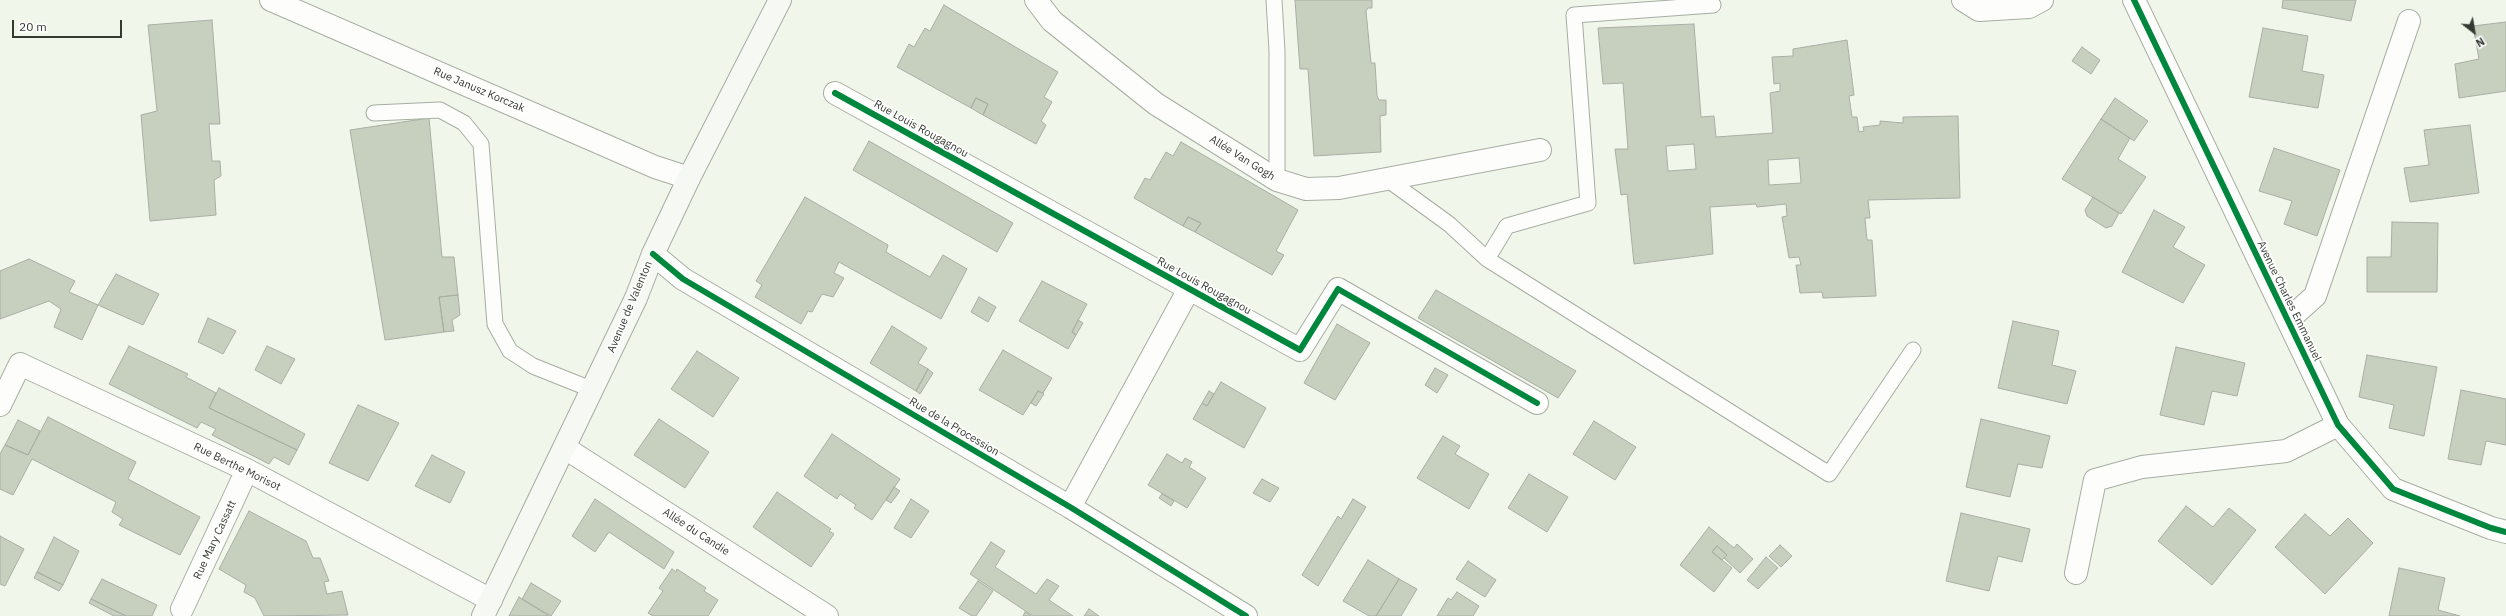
<!DOCTYPE html>
<html>
<head>
<meta charset="utf-8">
<style>
	body { margin:0 }
	#map { position:relative; width:2506px; height:616px; overflow:hidden; background:#f0f7ea; font-family:"IBM Plex Sans",sans-serif }
	canvas { display:block }
	.north { position:absolute; left:2454px; top:12px; width:40px; height:40px; -webkit-text-stroke:3px #fff; paint-order:stroke; rotate:149deg; font-size:11px; font-weight:700; line-height:16px; text-align:center; color:#353a31 }
	.north::after { content:''; display:block; margin:auto; width:14px; height:18px; background:#353a31; clip-path:polygon(50% 0,100% 100%,50% 72%,0 100%) }
	.scale { position:absolute; left:12px; top:20px; width:110px; height:18px; box-sizing:border-box; border:2px solid #353a31; border-top:0; padding-left:5px; font-size:12px; line-height:14px; white-space:nowrap; color:#353a31; -webkit-text-stroke:3px #fff; paint-order:stroke }
</style>
</head>
<body>
<div id="map">
<canvas width="2506" height="616"></canvas>
<div class="north">N</div>
<div class="scale">20 m</div>
</div>
<script>
const ctx = document.querySelector('canvas').getContext('2d');
ctx.lineJoin = 'round';
function fillPath(path, color) {
  ctx.fillStyle = color;
  ctx.fill(path, 'evenodd');
}
function shape(rows) {
  const path = new Path2D();
  for (const r of rows) {
    path.moveTo(r[0], r[1]);
    for (let i = 2; i < r.length; i += 2) path.lineTo(r[i], r[i + 1]);
  }
  return path;
}
function stroke(path, color, width, dash) {
  ctx.strokeStyle = color;
  ctx.lineWidth = width;
  ctx.lineCap = dash ? 'butt' : 'round';
  ctx.setLineDash(dash || []);
  ctx.stroke(path);
}
function drawText(font, color, halo, rows, align = 'center') {
  ctx.font = font + ' "IBM Plex Sans",sans-serif';
  ctx.lineWidth = 3.5;
  ctx.setLineDash([]);
  ctx.textBaseline = 'middle';
  ctx.strokeStyle = halo;
  ctx.fillStyle = color;
  for (const [text, x, y, turn = 0] of rows) {
    ctx.save();
    ctx.translate(x, y);
    ctx.rotate((+turn || 0) * Math.PI / 180);
    ctx.textAlign = isNaN(turn) ? turn : align;
    if (halo) ctx.strokeText(text, 0, 0);
    ctx.fillText(text, 0, 0);
    ctx.restore();
  }
}
const building = shape([
	[1295,0,1372,0,1372,8,1368,8,1366,11,1371,63,1375,63,1377,96,1379,100,1386,100,1386,115,1380,116,1381,152,1314,156,1308,69,1300,69,1295,0],
	[2283,0,2356,0,2351,21,2282,8,2283,0],
	[944,5,1058,72,1044,97,1052,102,1041,121,1046,125,1036,144,983,115,988,104,976,98,971,108,897,67,909,44,914,47,925,28,930,31,944,5],
	[212,20,220,124,209,124,212,161,220,161,221,176,214,180,216,215,150,221,141,115,157,111,148,25,212,20],
	[2506,22,2506,91,2459,98,2455,64,2479,59,2473,26,2506,22],
	[1694,24,1701,117,1714,116,1716,137,1773,133,1770,93,1780,91,1780,83,1774,84,1772,57,1793,56,1793,49,1847,40,1854,95,1849,96,1852,117,1857,117,1859,132,1864,131,1863,127,1880,125,1880,121,1903,123,1903,117,1958,116,1960,198,1868,200,1870,218,1865,218,1867,240,1872,240,1876,296,1823,298,1822,292,1800,293,1796,265,1801,265,1799,257,1789,258,1782,217,1787,216,1786,204,1757,207,1756,204,1710,207,1713,254,1634,264,1627,194,1621,195,1615,149,1628,149,1623,83,1603,84,1598,28,1694,24],
	[1694,144,1696,169,1668,171,1666,146,1694,144],
	[1799,158,1801,183,1769,185,1768,160,1799,158],
	[2263,28,2308,36,2302,71,2324,75,2318,108,2249,97,2263,28],
	[2082,47,2100,60,2091,74,2072,61,2082,47],
	[976,98,988,104,983,115,971,108,976,98],
	[2115,98,2148,121,2134,141,2101,119,2115,98],
	[429,118,442,257,454,257,458,295,439,297,444,332,385,340,350,130,429,118],
	[2101,119,2130,138,2118,159,2146,177,2121,214,2062,179,2101,119],
	[2470,125,2479,193,2410,202,2404,168,2429,165,2424,130,2470,125],
	[869,141,1013,223,997,252,853,170,869,141],
	[1181,142,1298,210,1276,251,1284,255,1272,275,1195,232,1201,223,1188,217,1183,226,1134,198,1145,178,1150,180,1166,152,1173,156,1181,142],
	[2274,148,2340,170,2317,236,2284,224,2292,201,2259,191,2274,148],
	[805,197,888,245,886,252,930,277,943,255,967,269,941,319,839,262,834,273,844,278,833,297,822,294,812,312,808,311,801,324,755,297,762,285,756,281,805,197],
	[2093,197,2119,213,2112,226,2106,228,2087,216,2085,210,2093,197],
	[2154,210,2185,227,2173,247,2205,265,2183,303,2122,272,2154,210],
	[1188,217,1201,223,1195,232,1183,226,1188,217],
	[2392,222,2438,223,2437,292,2367,292,2367,257,2391,257,2392,222],
	[29,259,75,281,69,292,98,305,82,340,54,327,61,309,49,301,0,319,0,271,29,259],
	[116,274,159,294,143,325,98,305,116,274],
	[1042,281,1087,304,1072,332,1076,335,1068,349,1019,321,1042,281],
	[1436,290,1576,371,1558,398,1418,318,1436,290],
	[458,295,460,315,452,320,454,331,444,332,439,297,458,295],
	[979,297,996,307,988,322,971,312,979,297],
	[208,318,236,331,223,354,198,342,208,318],
	[1078,320,1083,323,1076,335,1072,332,1078,320],
	[2013,321,2059,331,2052,365,2076,371,2067,404,1998,388,2013,321],
	[1337,324,1370,343,1335,400,1304,383,1337,324],
	[892,326,927,348,918,363,928,369,916,391,870,363,892,326],
	[129,346,188,374,186,377,216,393,209,408,297,450,289,465,274,457,269,464,212,435,216,429,201,422,197,428,109,384,129,346],
	[267,346,295,359,281,384,255,370,267,346],
	[2176,347,2245,363,2237,396,2212,391,2204,425,2160,415,2176,347],
	[1003,350,1052,378,1043,393,1038,391,1023,415,979,390,1003,350],
	[697,351,739,378,713,417,671,389,697,351],
	[2367,355,2437,367,2424,436,2389,428,2394,405,2359,397,2367,355],
	[1435,368,1448,375,1437,393,1425,385,1435,368],
	[928,369,933,373,920,394,916,391,928,369],
	[1221,382,1266,408,1244,448,1193,419,1202,403,1207,406,1221,382],
	[219,388,305,434,297,450,209,408,219,388],
	[2461,390,2506,399,2506,445,2486,441,2481,465,2448,459,2461,390],
	[1038,391,1044,394,1036,406,1031,403,1038,391],
	[1209,391,1214,394,1207,406,1202,403,1209,391],
	[358,405,399,423,368,481,329,463,358,405],
	[48,417,136,462,128,479,200,517,180,555,119,525,123,519,112,512,116,502,32,459,13,495,0,489,0,454,5,445,28,455,48,417],
	[659,419,709,452,685,488,634,455,659,419],
	[1981,419,2050,436,2042,468,2018,464,2010,497,1966,487,1981,419],
	[18,420,40,431,28,455,5,445,18,420],
	[1594,421,1636,447,1615,480,1573,454,1594,421],
	[832,434,900,479,872,520,854,508,856,505,840,494,837,499,804,476,832,434],
	[1443,436,1460,446,1455,454,1489,474,1469,509,1417,478,1443,436],
	[1167,454,1182,463,1185,458,1192,462,1189,467,1206,478,1187,508,1148,485,1167,454],
	[432,455,465,472,450,503,415,486,432,455],
	[1529,474,1568,497,1547,532,1508,508,1529,474],
	[1262,479,1279,488,1270,502,1253,493,1262,479],
	[894,487,900,491,891,503,886,500,894,487],
	[777,492,831,529,829,531,834,534,811,567,753,527,777,492],
	[1162,494,1174,501,1171,506,1159,498,1162,494],
	[595,499,674,552,664,569,609,532,595,552,572,536,595,499],
	[911,499,929,511,911,538,894,528,911,499],
	[1353,499,1366,507,1318,586,1302,575,1338,516,1341,519,1353,499],
	[2186,506,2213,527,2229,508,2256,530,2212,585,2158,541,2186,506],
	[249,511,306,541,313,558,320,558,329,581,324,582,327,594,342,591,348,615,264,616,255,598,244,592,246,585,219,569,249,511],
	[1961,513,2030,529,2022,562,1998,556,1989,591,1946,581,1961,513],
	[2305,514,2330,536,2348,518,2373,543,2325,594,2275,547,2305,514],
	[1709,527,1734,548,1737,544,1753,559,1740,573,1724,558,1727,555,1717,546,1712,552,1732,568,1714,592,1680,565,1709,527],
	[0,536,24,549,5,586,0,584,0,536],
	[54,537,79,551,63,585,37,572,54,537],
	[991,542,1005,551,995,567,1036,594,1047,579,1059,586,1049,600,1073,616,1033,616,970,574,991,542],
	[1780,545,1792,556,1781,567,1769,556,1780,545],
	[1717,546,1727,555,1722,560,1712,552,1717,546],
	[1766,557,1778,568,1758,589,1747,580,1766,557],
	[1368,560,1399,579,1376,616,1369,616,1343,601,1368,560],
	[1468,561,1496,580,1485,597,1456,579,1468,561],
	[2399,568,2445,578,2438,610,2460,616,2389,616,2399,568],
	[672,569,676,572,677,569,706,588,704,591,718,600,708,616,653,616,648,613,663,591,659,588,672,569],
	[37,572,63,585,59,591,34,578,37,572],
	[102,579,157,605,152,616,126,616,91,599,102,579],
	[1399,579,1417,589,1401,616,1376,616,1399,579],
	[978,581,993,591,976,616,972,616,959,608,978,581],
	[531,583,561,601,551,616,522,599,531,583],
	[1457,592,1479,606,1473,616,1437,616,1448,598,1451,600,1457,592],
	[519,597,522,599,549,616,509,616,519,597],
	[91,599,126,616,114,616,89,603,91,599],
	[1089,609,1099,616,1084,616,1089,609],
	[1025,612,1031,616,1023,616,1025,612]
]);
const service = shape([
	[1274,0,1277,51,1277,180],
	[1713,5,1574,15,1588,203,1507,226,1487,259,1829,474,1913,350],
	[374,113,440,110,464,123,481,144,495,324,510,351,533,366,593,390],
	[1387,179,1449,224,1487,259]
]);
const minor = shape([
	[271,0,655,167,689,178],
	[1036,0,1052,21,1156,104,1277,180,1306,189,1339,188,1540,150],
	[1963,0,1979,10,2029,7,2042,0],
	[2134,0,2338,425,2393,489,2491,528,2506,532],
	[835,93,1300,350,1338,289,1537,403],
	[653,254,683,279,1070,507,1246,616],
	[2288,320,2315,296,2409,21],
	[0,405,20,364,247,470,491,600],
	[565,448,827,616],
	[1070,507,1189,289],
	[2076,573,2095,480,2142,467,2286,451,2338,425],
	[182,609,247,470]
]);
const secondary = shape([
	[483,616,636,298,653,254,689,178,780,0]
]);
const cycleway = shape([
	[2134,0,2338,425,2393,489,2491,528,2506,532],
	[835,93,1300,350,1338,289,1537,403],
	[653,254,683,279,1070,507,1246,616]
]);
const streetNames = [
	["Rue Janusz Korczak",479,90,23],
	["Rue Louis Rougagnou",921,129,29],
	["Allée Van Gogh",1242,158,32],
	["Rue Louis Rougagnou",1204,286,29],
	["Avenue Charles Emmanuel",2289,301,64],
	["Avenue de Valenton",630,307,-67],
	["Rue de la Procession",954,427,31],
	["Rue Berthe Morisot",237,467,26],
	["Allée du Candie",696,532,33],
	["Rue Mary Cassatt",215,540,-65]
];
fillPath(building, '#c7d0bf');
stroke(building, '#a9aea5', 1);
stroke(service, '#a7ada3', 17);
stroke(minor, '#a7ada3', 24);
stroke(secondary, '#a7ada3', 24);
stroke(service, '#fdfefc', 15);
stroke(minor, '#fdfefc', 22);
stroke(secondary, '#f6f8f3', 22);
stroke(cycleway, '#00873e', 6);
drawText('11px', '#353a31', '#fff', streetNames);
</script>
</body>
</html>
